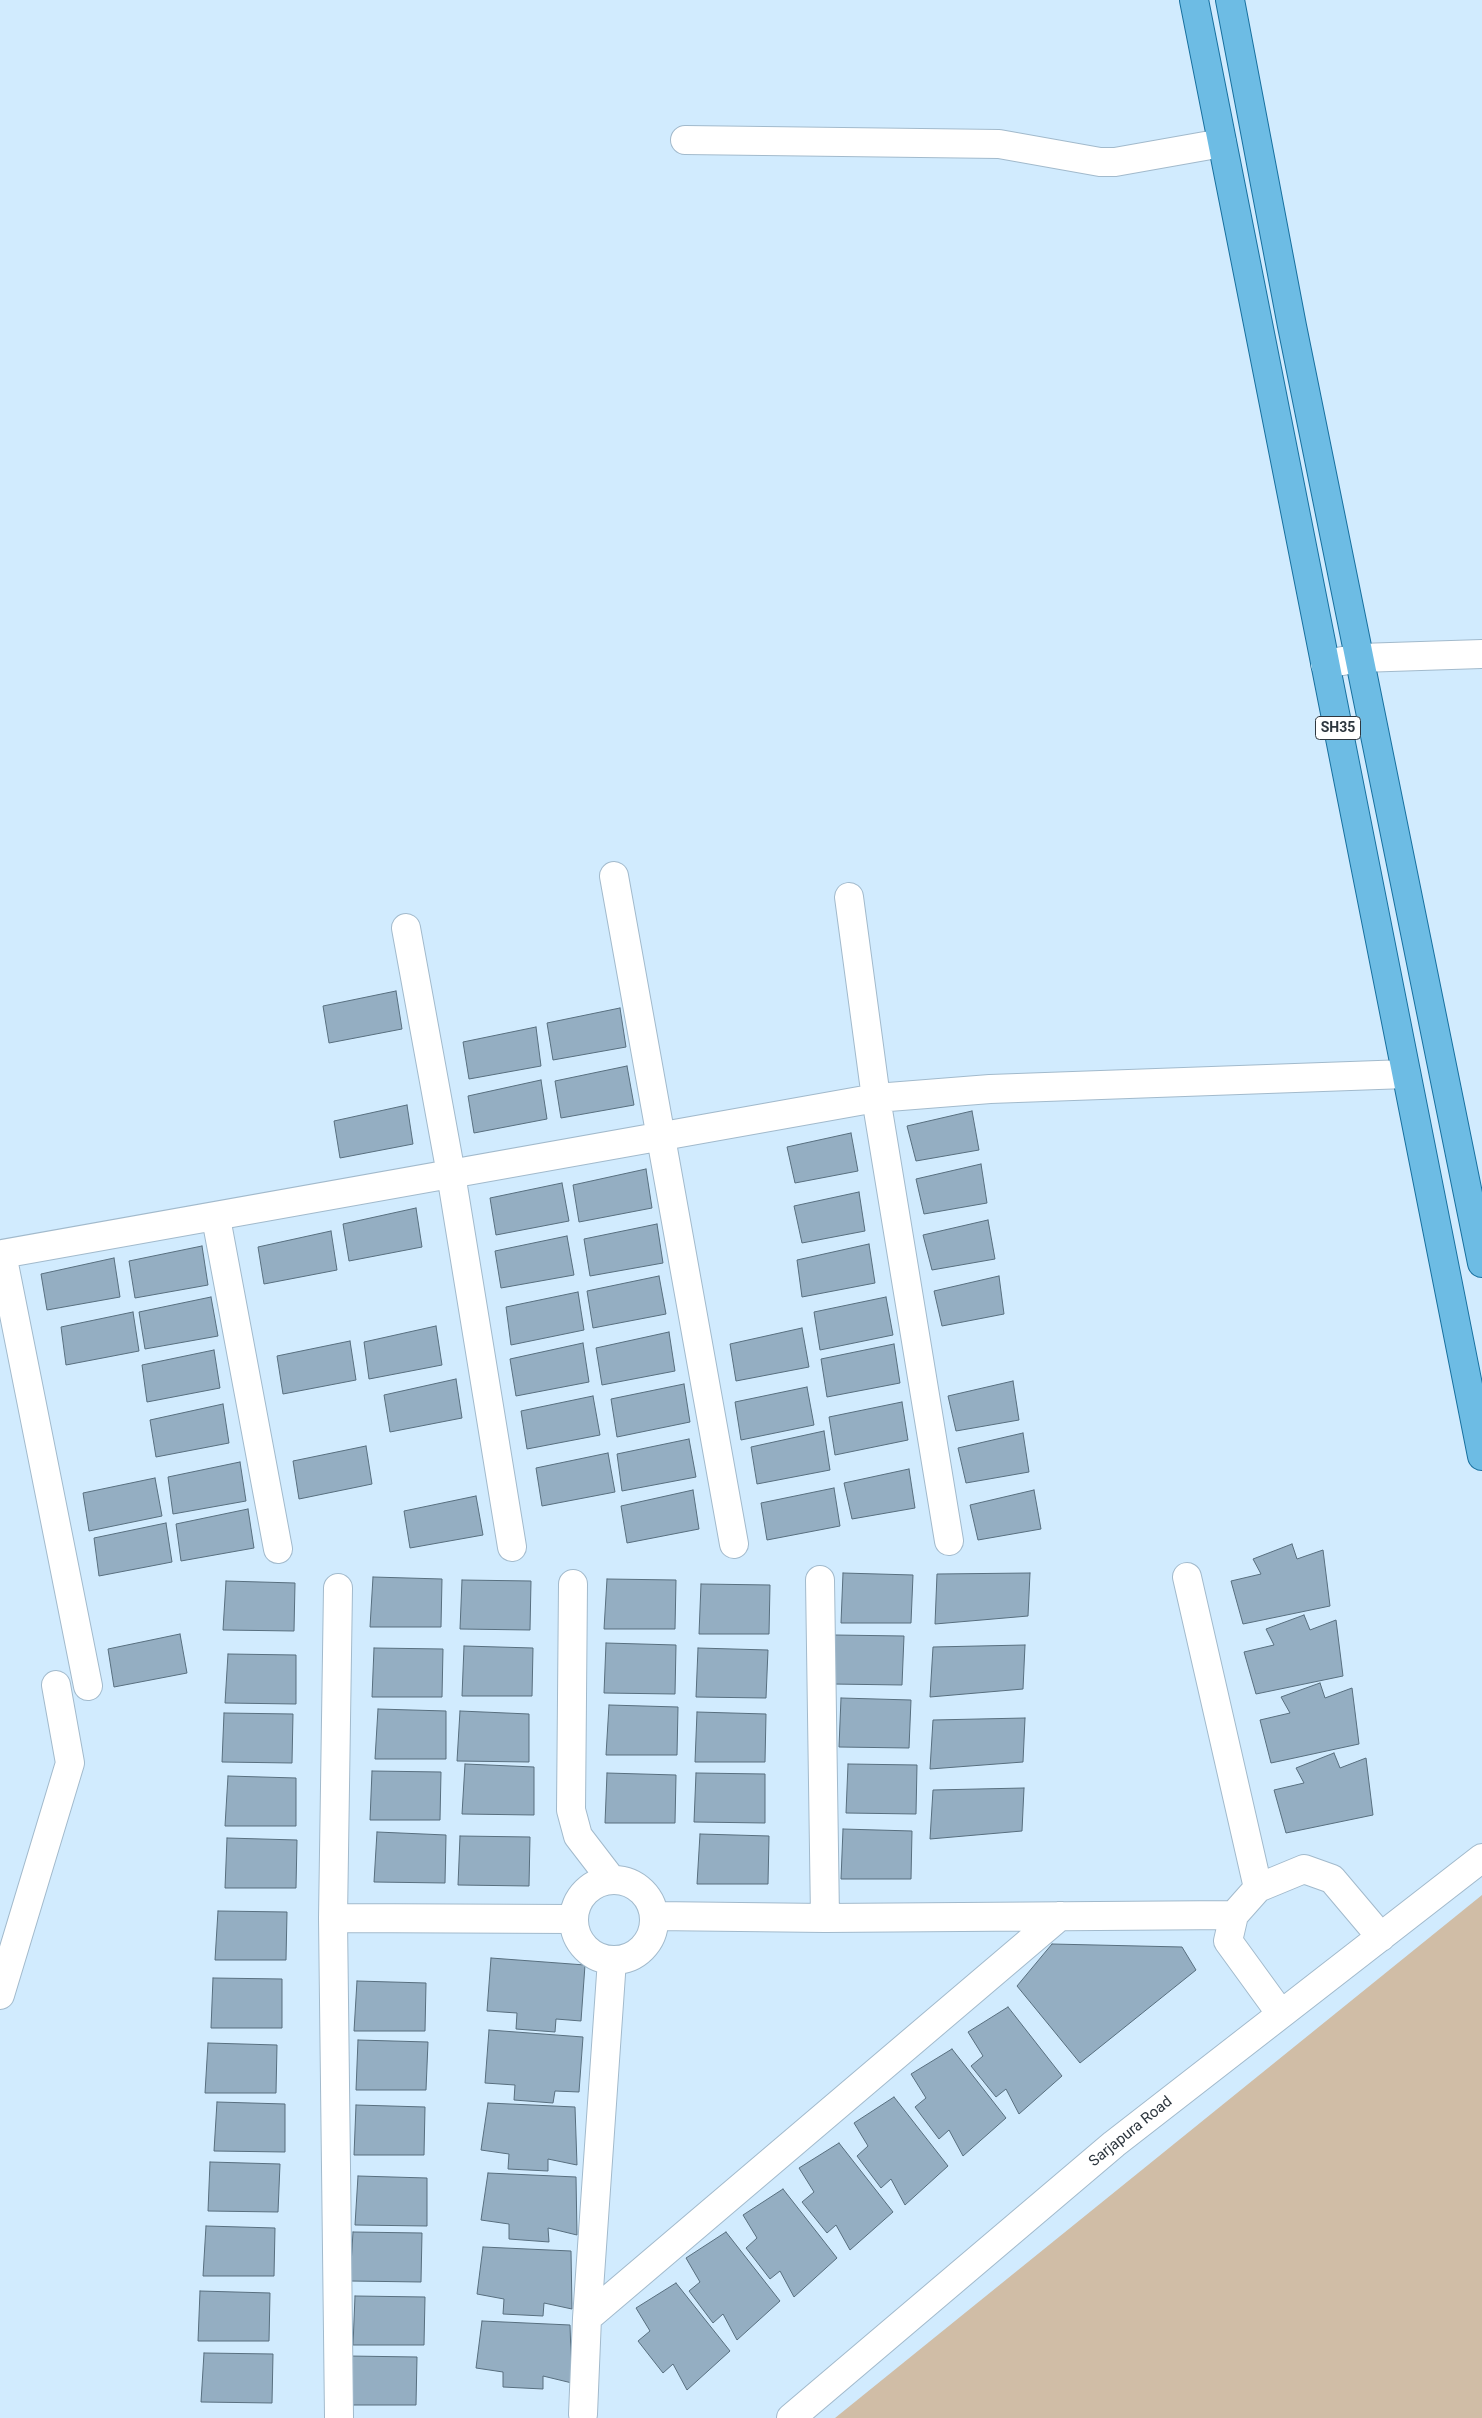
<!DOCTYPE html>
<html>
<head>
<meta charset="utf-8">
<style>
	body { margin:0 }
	canvas { display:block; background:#d1ebfe }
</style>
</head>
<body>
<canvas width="1482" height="2418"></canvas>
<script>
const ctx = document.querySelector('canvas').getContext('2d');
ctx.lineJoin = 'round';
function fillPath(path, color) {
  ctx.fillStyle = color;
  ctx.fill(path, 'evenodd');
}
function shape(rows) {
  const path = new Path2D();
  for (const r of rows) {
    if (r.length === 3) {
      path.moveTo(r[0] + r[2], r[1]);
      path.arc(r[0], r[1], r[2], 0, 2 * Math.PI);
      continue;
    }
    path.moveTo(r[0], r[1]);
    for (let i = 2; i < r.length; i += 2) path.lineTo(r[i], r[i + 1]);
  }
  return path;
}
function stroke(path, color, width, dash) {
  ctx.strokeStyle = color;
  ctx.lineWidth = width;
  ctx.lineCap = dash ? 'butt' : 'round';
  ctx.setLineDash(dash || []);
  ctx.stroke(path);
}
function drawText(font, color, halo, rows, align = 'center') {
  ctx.font = font + ' Roboto,sans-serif';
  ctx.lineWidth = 5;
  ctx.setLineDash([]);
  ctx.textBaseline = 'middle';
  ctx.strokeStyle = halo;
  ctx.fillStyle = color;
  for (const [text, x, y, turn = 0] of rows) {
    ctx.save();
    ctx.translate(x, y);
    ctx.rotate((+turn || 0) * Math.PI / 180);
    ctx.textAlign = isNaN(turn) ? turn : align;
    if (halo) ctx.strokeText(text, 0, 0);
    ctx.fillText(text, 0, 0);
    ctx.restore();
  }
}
const green = shape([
	[1482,1895,1482,2418,835,2418]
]);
const building = shape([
	[396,991,402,1029,329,1043,323,1006,396,991],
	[620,1008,626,1047,553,1060,547,1023,620,1008],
	[536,1027,541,1066,469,1079,463,1042,536,1027],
	[627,1066,634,1105,561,1118,555,1081,627,1066],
	[541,1080,547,1119,474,1133,468,1096,541,1080],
	[407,1105,413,1144,340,1158,334,1121,407,1105],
	[972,1111,979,1150,916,1161,907,1126,972,1111],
	[851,1133,858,1171,795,1183,787,1147,851,1133],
	[981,1164,987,1203,924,1214,916,1179,981,1164],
	[646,1169,652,1208,579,1222,573,1185,646,1169],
	[562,1183,569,1221,496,1235,490,1198,562,1183],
	[859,1192,865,1231,802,1243,794,1206,859,1192],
	[416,1208,422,1247,349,1261,343,1224,416,1208],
	[988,1220,995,1259,932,1270,923,1235,988,1220],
	[657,1224,663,1263,590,1276,584,1239,657,1224],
	[331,1231,337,1270,264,1284,258,1247,331,1231],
	[567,1236,574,1275,501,1288,495,1251,567,1236],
	[869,1244,875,1283,802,1297,797,1260,869,1244],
	[202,1246,208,1285,135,1298,129,1261,202,1246],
	[114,1258,120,1297,47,1310,41,1274,114,1258],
	[659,1276,666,1314,593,1328,587,1291,659,1276],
	[999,1276,1004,1314,942,1326,934,1291,999,1276],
	[578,1292,584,1330,511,1345,506,1307,578,1292],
	[211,1297,218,1336,145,1349,139,1312,211,1297],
	[886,1297,893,1335,820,1350,814,1312,886,1297],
	[133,1312,139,1351,66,1365,61,1327,133,1312],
	[436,1326,442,1365,369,1379,364,1342,436,1326],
	[802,1328,809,1367,736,1381,730,1344,802,1328],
	[669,1332,675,1371,602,1385,596,1348,669,1332],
	[350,1341,356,1380,283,1394,277,1356,350,1341],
	[583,1343,589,1382,516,1396,510,1359,583,1343],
	[894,1344,900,1383,827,1397,821,1359,894,1344],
	[214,1350,220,1388,147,1402,142,1365,214,1350],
	[456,1379,462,1418,390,1432,384,1395,456,1379],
	[1013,1381,1019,1420,956,1431,948,1396,1013,1381],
	[684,1384,690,1422,617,1437,611,1399,684,1384],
	[807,1387,814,1425,741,1440,735,1402,807,1387],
	[593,1396,600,1435,527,1449,521,1411,593,1396],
	[902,1402,908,1440,835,1455,829,1417,902,1402],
	[223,1404,229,1443,156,1457,150,1420,223,1404],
	[824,1431,830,1470,757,1484,751,1447,824,1431],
	[1023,1433,1029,1472,966,1483,958,1448,1023,1433],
	[689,1439,696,1477,622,1491,617,1454,689,1439],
	[366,1446,372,1484,299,1499,293,1461,366,1446],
	[608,1453,615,1492,542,1506,536,1468,608,1453],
	[240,1462,246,1501,173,1514,168,1477,240,1462],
	[909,1469,915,1508,852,1519,844,1483,909,1469],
	[155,1478,162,1516,89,1531,83,1493,155,1478],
	[834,1488,840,1526,767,1540,761,1503,834,1488],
	[693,1490,699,1529,627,1543,621,1506,693,1490],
	[1034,1490,1041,1529,978,1540,970,1505,1034,1490],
	[476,1496,483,1535,410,1548,404,1511,476,1496],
	[248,1509,254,1548,181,1561,176,1524,248,1509],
	[166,1523,172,1562,99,1576,94,1538,166,1523],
	[1292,1544,1297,1559,1323,1550,1330,1606,1243,1624,1231,1581,1261,1574,1253,1559,1292,1544],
	[843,1573,913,1575,911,1623,841,1623,843,1573],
	[1030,1573,1028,1616,935,1624,937,1574,1030,1573],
	[373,1577,442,1579,441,1627,370,1627,373,1577],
	[607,1579,676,1580,675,1629,604,1629,607,1579],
	[462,1580,531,1581,530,1630,460,1629,462,1580],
	[226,1581,295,1583,294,1631,223,1630,226,1581],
	[701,1584,770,1585,769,1634,699,1634,701,1584],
	[1304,1615,1310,1630,1336,1620,1343,1676,1256,1694,1244,1652,1274,1645,1266,1629,1304,1615],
	[180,1634,187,1673,114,1687,108,1649,180,1634],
	[834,1635,904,1636,902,1685,832,1684,834,1635],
	[606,1643,676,1645,675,1694,604,1693,606,1643],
	[1025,1645,1023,1689,930,1697,933,1647,1025,1645],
	[464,1646,533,1648,532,1696,462,1696,464,1646],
	[374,1648,443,1649,442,1697,372,1697,374,1648],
	[698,1648,768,1650,766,1698,696,1697,698,1648],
	[228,1654,296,1655,296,1704,225,1703,228,1654],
	[1320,1683,1325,1698,1352,1688,1359,1744,1271,1763,1260,1720,1290,1713,1281,1697,1320,1683],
	[841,1698,911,1700,909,1748,839,1747,841,1698],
	[609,1705,678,1707,677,1755,606,1755,609,1705],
	[378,1709,446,1711,446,1759,375,1759,378,1709],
	[460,1711,529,1714,529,1762,457,1761,460,1711],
	[697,1712,766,1714,765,1762,695,1762,697,1712],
	[224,1713,293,1714,292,1763,222,1762,224,1713],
	[1025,1718,1023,1762,930,1769,933,1720,1025,1718],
	[1334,1753,1340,1768,1366,1758,1373,1815,1286,1833,1274,1790,1304,1783,1296,1768,1334,1753],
	[465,1764,534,1767,534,1815,462,1814,465,1764],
	[848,1764,917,1765,916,1814,846,1813,848,1764],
	[372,1771,441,1772,440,1820,370,1820,372,1771],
	[607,1773,676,1775,675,1823,605,1823,607,1773],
	[696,1773,765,1774,765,1823,694,1822,696,1773],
	[228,1776,296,1778,296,1826,225,1826,228,1776],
	[1024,1788,1022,1831,930,1839,933,1790,1024,1788],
	[843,1829,912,1831,911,1879,841,1879,843,1829],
	[377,1832,446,1835,445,1883,374,1882,377,1832],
	[700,1834,769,1836,768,1884,697,1884,700,1834],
	[460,1836,530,1837,529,1886,458,1885,460,1836],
	[227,1838,297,1840,296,1888,225,1888,227,1838],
	[218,1911,287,1912,286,1960,215,1960,218,1911],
	[1052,1944,1182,1947,1196,1970,1080,2063,1017,1986,1052,1944],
	[491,1958,585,1965,581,2021,556,2019,555,2032,516,2029,517,2013,487,2011,491,1958],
	[213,1978,282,1979,282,2028,211,2028,213,1978],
	[357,1981,426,1983,425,2031,354,2031,357,1981],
	[1008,2007,1062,2076,1019,2114,1006,2089,996,2097,971,2066,983,2056,968,2032,1008,2007],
	[489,2030,583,2037,579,2092,555,2091,553,2103,514,2100,515,2085,485,2083,489,2030],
	[358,2040,428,2042,426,2090,356,2090,358,2040],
	[208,2043,277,2045,276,2093,205,2093,208,2043],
	[952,2049,1006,2118,963,2156,949,2130,939,2139,915,2107,926,2098,911,2074,952,2049],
	[894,2097,948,2166,905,2205,891,2179,881,2188,857,2156,868,2146,854,2123,894,2097],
	[217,2102,285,2104,285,2152,214,2151,217,2102],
	[488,2103,575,2107,577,2165,548,2159,548,2171,508,2169,509,2154,481,2150,488,2103],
	[356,2105,425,2107,424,2155,354,2155,356,2105],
	[839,2143,893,2212,850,2250,836,2225,827,2233,802,2202,814,2192,799,2168,839,2143],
	[210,2162,280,2164,278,2212,208,2211,210,2162],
	[488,2173,576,2177,577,2235,548,2228,549,2242,509,2239,509,2224,481,2220,488,2173],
	[358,2176,427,2178,427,2226,355,2225,358,2176],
	[783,2189,837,2258,794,2297,780,2271,770,2279,746,2248,757,2238,743,2215,783,2189],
	[206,2226,275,2228,274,2276,203,2276,206,2226],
	[353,2232,422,2233,421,2282,350,2281,353,2232],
	[726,2232,780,2301,737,2340,723,2314,713,2323,689,2291,700,2282,686,2258,726,2232],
	[483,2247,571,2251,572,2309,544,2303,543,2316,503,2314,504,2299,477,2294,483,2247],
	[676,2283,730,2351,687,2390,673,2364,663,2373,638,2341,650,2331,636,2308,676,2283],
	[200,2291,270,2293,269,2341,198,2341,200,2291],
	[355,2296,425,2297,424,2345,353,2345,355,2296],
	[482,2321,570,2325,572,2383,543,2376,543,2389,503,2387,503,2372,476,2368,482,2321],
	[204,2353,273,2354,272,2403,201,2402,204,2353],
	[348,2356,417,2357,416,2405,346,2405,348,2356]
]);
const minor = shape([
	[685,140,999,144,1100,162,1115,162,1222,143],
	[1325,664,1360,658,1482,654],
	[614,876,734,1544],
	[849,897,876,1098,949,1541],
	[406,928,451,1174,512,1547],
	[216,1218,278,1549],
	[1187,1577,1258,1888],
	[820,1580,825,1918],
	[573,1584,571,1810,578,1836,611,1879],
	[338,1588,333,1918,339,2417],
	[88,1686,2,1254,876,1098,990,1089,1406,1074],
	[614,1920,40],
	[655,1916,825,1918,1234,1915],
	[333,1918,573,1919],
	[0,1995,70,1763,56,1685],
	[1281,2014,1228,1941,1234,1915,1258,1888,1304,1869,1332,1879,1381,1937],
	[587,2318,1060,1916],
	[583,2414,587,2318,612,1960],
	[791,2418,1114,2144,1482,1858]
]);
const major = shape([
	[1194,0,1482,1456],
	[1230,0,1292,326,1482,1263]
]);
const shields = [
	[1338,728,45]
];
const shieldNames = [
	["SH35",1338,728]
];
const streetNames = [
	["Sarjapura Road",1131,2132,-39]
];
fillPath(green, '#d0bda6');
fillPath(building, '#94aec2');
stroke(building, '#586f7f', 1);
stroke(minor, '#a2bacc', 30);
stroke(major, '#18709f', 30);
stroke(minor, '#fff', 28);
stroke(major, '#6dbce4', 28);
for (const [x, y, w] of shields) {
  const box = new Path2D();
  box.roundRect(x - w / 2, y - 11.5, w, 23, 4);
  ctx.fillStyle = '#fff';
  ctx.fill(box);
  stroke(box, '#2e373f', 1);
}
drawText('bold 14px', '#2e373f', null, shieldNames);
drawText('15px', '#2e373f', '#fff', streetNames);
</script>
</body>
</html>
